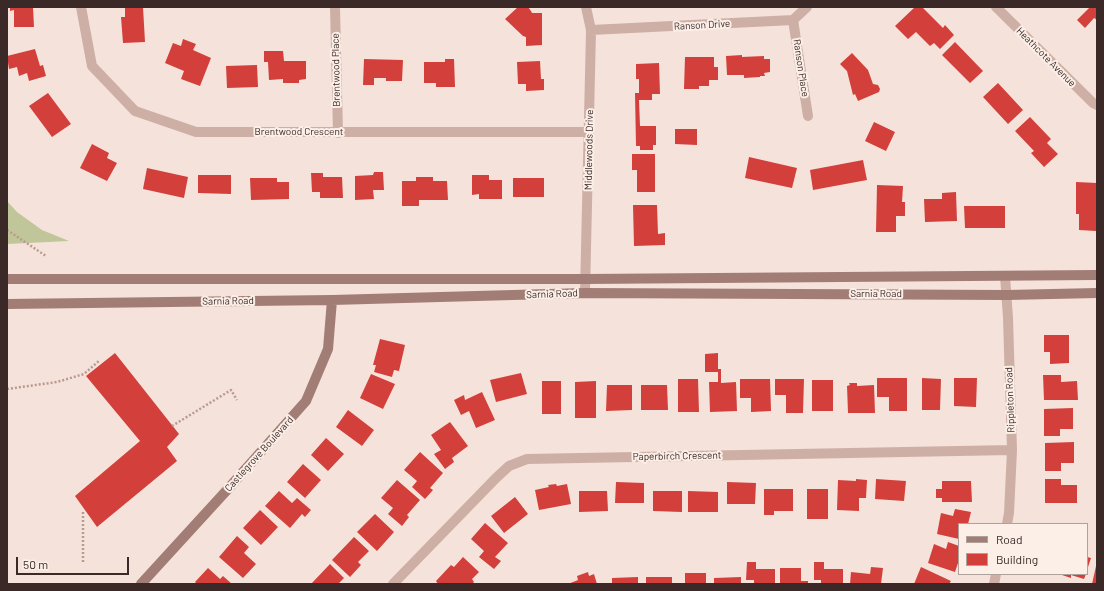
<!DOCTYPE html>
<html>
<head>
<meta charset="utf-8">
<style>
	body { margin:0 }
	#map { position:relative; width:1104px; height:591px; overflow:hidden; background:#f5e3db; font-family:Barlow,sans-serif }
	canvas { display:block }
	.frame { position:absolute; inset:0; border:8px solid #3a2927; pointer-events:none }
	.legend { position:absolute; left:958px; top:523px; width:130px; height:52px; box-sizing:border-box; background:#fcefe8; border:1px solid #aea09b; margin:0; padding:5px 7px; list-style:none; font-size:12px; color:#3a2927 }
	.legend li { display:flex; align-items:center; gap:8px; height:20px }
	.legend b { width:20px; border:1px solid #aea09b }
	.scale { position:absolute; left:16px; top:557px; width:113px; height:18px; box-sizing:border-box; border:2px solid #3a2927; border-top:0; padding-left:5px; font-size:12px; line-height:14px; white-space:nowrap; color:#3a2927; -webkit-text-stroke:3px #fcefe8; paint-order:stroke }
</style>
</head>
<body>
<div id="map">
<canvas width="1104" height="591"></canvas>
<div class="frame"></div>
<ul class="legend">
<li><b style="height:5px;background:#a27d76"></b>Road</li>
<li><b style="height:11px;background:#d33f3a"></b>Building</li>
</ul>
<div class="scale">50 m</div>
</div>
<script>
const ctx = document.querySelector('canvas').getContext('2d');
ctx.lineJoin = 'round';
function fillPath(path, color) {
  ctx.fillStyle = color;
  ctx.fill(path, 'evenodd');
}
function shape(rows) {
  const path = new Path2D();
  for (const r of rows) {
    path.moveTo(r[0], r[1]);
    for (let i = 2; i < r.length; i += 2) path.lineTo(r[i], r[i + 1]);
  }
  return path;
}
function stroke(path, color, width, dash) {
  ctx.strokeStyle = color;
  ctx.lineWidth = width;
  ctx.lineCap = dash ? 'butt' : 'round';
  ctx.setLineDash(dash || []);
  ctx.stroke(path);
}
function drawText(font, color, halo, rows, align = 'center') {
  ctx.font = font + ' Barlow,sans-serif';
  ctx.lineWidth = 4;
  ctx.setLineDash([]);
  ctx.textBaseline = 'middle';
  ctx.strokeStyle = halo;
  ctx.fillStyle = color;
  for (const [text, x, y, turn = 0] of rows) {
    ctx.save();
    ctx.translate(x, y);
    ctx.rotate((+turn || 0) * Math.PI / 180);
    ctx.textAlign = isNaN(turn) ? turn : align;
    if (halo) ctx.strokeText(text, 0, 0);
    ctx.fillText(text, 0, 0);
    ctx.restore();
  }
}
const green = shape([
	[7,201,17,212,42,230,69,241,7,244]
]);
const building = shape([
	[10,7,33,7,34,27,14,27,14,10,10,11],
	[125,7,143,7,145,42,123,43,121,17,125,17],
	[518,7,528,7,531,11,532,13,542,13,542,45,526,46,526,37,523,36,505,19],
	[915,7,922,7,943,28,945,25,954,35,940,49,934,43,930,46,916,32,908,39,895,26],
	[1090,7,1097,7,1097,20,1094,18,1085,28,1077,20],
	[183,39,196,44,193,50,211,58,200,86,181,79,184,71,165,63,173,43,181,46],
	[955,42,983,71,970,83,942,55],
	[35,49,40,66,43,65,46,76,29,81,27,73,19,76,17,67,9,69,7,56],
	[264,51,283,51,284,61,306,61,306,79,299,80,299,83,283,83,283,79,269,80,268,62,264,62],
	[852,53,868,70,873,84,878,85,880,89,879,92,858,101,855,94,853,95,847,71,840,64],
	[742,55,742,57,764,56,764,59,770,59,770,72,764,73,765,76,760,76,760,77,744,78,744,75,727,75,726,56],
	[685,57,714,57,714,67,718,67,718,80,709,80,709,86,699,86,699,89,684,89],
	[364,59,403,60,402,81,386,81,386,78,374,78,374,85,363,85],
	[445,59,454,59,455,87,436,87,436,83,424,83,424,62,445,62],
	[540,61,541,79,544,79,544,90,526,91,526,84,518,84,517,62],
	[659,63,660,94,652,94,652,100,639,100,640,126,656,126,656,145,653,145,653,150,640,150,640,146,636,146,635,93,639,93,639,79,636,79,636,64],
	[257,65,258,87,227,88,226,66],
	[998,83,1023,110,1008,124,983,97],
	[48,93,71,124,52,137,29,106],
	[1030,117,1051,139,1047,143,1058,154,1044,167,1031,153,1034,151,1015,131],
	[874,122,895,132,886,151,865,141],
	[675,129,697,129,697,145,675,144],
	[92,144,109,153,107,158,117,163,107,181,80,168],
	[632,154,655,154,655,192,637,192,637,170,632,170],
	[749,157,797,168,792,188,745,178],
	[863,160,867,180,813,190,810,170],
	[147,168,188,177,184,198,143,189],
	[374,172,383,172,384,190,373,190,374,199,355,200,355,176,373,175],
	[311,173,323,173,323,177,342,177,343,198,320,198,320,192,312,192],
	[198,175,231,175,231,194,198,193],
	[472,175,489,175,489,180,502,180,502,199,479,199,479,194,472,195],
	[416,177,433,177,433,181,447,181,448,200,419,200,419,206,402,206,402,181,416,181],
	[250,178,277,178,277,182,289,182,289,199,251,200],
	[513,178,544,178,544,197,513,197],
	[1076,182,1097,183,1096,231,1079,230,1079,214,1076,214],
	[877,185,903,186,902,202,905,202,905,216,896,216,896,232,876,232],
	[956,192,957,221,925,222,924,199,942,199,942,193],
	[633,205,657,205,658,234,665,233,665,245,634,246],
	[964,206,1005,206,1005,228,965,228],
	[1044,335,1069,335,1069,363,1050,364,1050,352,1044,352],
	[380,339,405,345,399,371,394,370,392,377,374,372,376,365,373,365],
	[115,353,179,434,167,447,177,461,97,527,75,496,140,441,86,376],
	[718,353,718,369,721,369,721,383,736,382,737,411,710,412,709,382,718,382,718,372,705,372,705,354],
	[521,373,527,394,496,402,490,380],
	[371,374,395,384,383,409,360,398],
	[1043,375,1061,375,1061,382,1077,381,1078,400,1044,400],
	[877,378,907,378,907,411,889,411,889,397,877,397],
	[922,378,941,379,940,410,922,410],
	[954,378,977,378,976,407,954,406],
	[678,379,698,379,699,412,678,412],
	[740,379,770,379,771,411,751,412,751,398,740,398],
	[775,379,804,379,803,413,786,413,786,395,775,395],
	[812,380,833,380,833,411,812,411],
	[542,381,561,381,561,414,542,414],
	[596,381,596,418,575,418,575,382],
	[849,383,857,383,857,386,874,385,875,413,848,413,847,386,850,385],
	[607,385,632,385,632,410,606,411],
	[641,385,667,385,668,410,641,410],
	[482,392,495,420,476,428,469,411,461,415,454,400,464,395,465,400],
	[1073,408,1073,429,1060,429,1060,436,1044,436,1044,409],
	[348,410,374,430,362,446,336,427],
	[450,422,468,446,452,458,454,462,445,469,434,454,441,450,431,435],
	[326,438,344,454,328,471,311,455],
	[1074,442,1074,463,1061,463,1061,471,1045,471,1045,443],
	[420,452,443,473,430,488,433,490,425,499,412,487,417,481,404,470],
	[303,464,321,480,305,498,287,482],
	[856,479,867,480,866,498,859,498,859,511,837,510,838,480,856,481],
	[876,479,906,481,904,501,875,499],
	[1045,479,1061,479,1061,485,1077,485,1077,503,1045,503],
	[397,480,420,500,407,515,409,517,402,526,388,514,393,508,381,498],
	[942,481,971,481,972,502,942,502,942,498,936,498,936,489,942,489],
	[616,482,644,483,644,503,615,503],
	[727,482,756,483,755,504,727,504],
	[556,484,557,486,567,484,571,504,539,510,535,490,549,487,548,485],
	[764,489,793,489,793,511,774,511,774,515,764,515],
	[807,489,828,489,828,519,807,519],
	[279,491,292,503,297,498,311,510,305,517,302,514,290,528,265,506],
	[579,491,607,491,608,511,579,512],
	[653,491,682,491,682,512,653,511],
	[688,491,718,492,718,512,688,512],
	[515,497,528,514,504,533,491,516],
	[955,509,971,512,968,524,959,524,959,539,937,534,941,513,953,516],
	[260,510,278,527,261,545,243,528],
	[375,514,394,532,377,551,357,532],
	[485,523,508,543,495,557,501,561,494,569,479,557,484,551,471,539],
	[237,536,249,547,244,553,256,564,243,578,219,557],
	[354,537,369,551,358,562,361,565,350,577,332,560],
	[948,542,959,546,959,560,955,572,928,563,934,544,946,549],
	[463,557,479,572,472,579,474,582,472,584,438,584,436,581,451,565,454,567],
	[1087,557,1091,558,1087,570],
	[747,562,756,562,756,569,775,569,775,584,754,584,754,580,746,580],
	[814,562,824,562,824,569,843,569,843,584,821,584,821,580,814,580],
	[330,564,344,578,338,584,311,584],
	[1096,566,1097,584,1092,584],
	[871,567,883,568,881,584,850,584,851,572,870,574],
	[921,567,951,581,949,584,914,584],
	[208,568,220,579,223,576,232,584,197,584,195,582],
	[780,568,801,568,801,581,808,581,808,584,780,584],
	[588,572,589,576,594,574,597,584,568,584,578,580,577,576],
	[685,573,706,573,706,584,685,584],
	[1059,574,1086,574,1084,579,1071,575,1071,578],
	[638,577,638,584,612,584,612,578],
	[646,577,672,577,672,584,646,584],
	[741,577,741,584,714,584,714,578]
]);
const path = shape([
	[7,230,46,256],
	[7,389,57,382,84,374,100,360],
	[172,426,231,390,237,400],
	[83,562,83,512]
]);
const street = shape([
	[81,7,92,66,135,111,196,132,589,132],
	[335,7,338,133],
	[996,7,1093,103,1097,105],
	[793,20,808,116],
	[591,30,793,20,807,7],
	[1005,276,1008,318,1012,450,1009,513,1007,524],
	[585,293,591,30,586,7],
	[393,584,496,478,509,466,527,459,1012,450],
	[994,584,996,574]
]);
const secondary = shape([
	[7,279,586,279,1097,275],
	[7,304,332,300,585,293,1007,295,1097,293],
	[141,584,227,490,306,401,328,349,332,300]
]);
const streetNames = [
	["Ranson Drive",702,25,-3],
	["Heathcote Avenue",1046,57,45],
	["Ranson Place",801,68,81],
	["Brentwood Place",336,70,-91],
	["Brentwood Crescent",299,132],
	["Middlewoods Drive",589,150,-89],
	["Sarnia Road",552,294,-2],
	["Sarnia Road",876,294],
	["Sarnia Road",228,301,-1],
	["Rippleton Road",1010,400,-92],
	["Castlegrove Boulevard",259,454,-48],
	["Paperbirch Crescent",677,456,-1]
];
fillPath(green, '#c0c699');
fillPath(building, '#d33f3a');
stroke(path, '#ba998f', 2.5, [2, 2]);
stroke(street, '#ceafa5', 10);
stroke(secondary, '#a27d76', 10);
drawText('10px', '#3a2927', '#fcefe8', streetNames);
</script>
</body>
</html>
